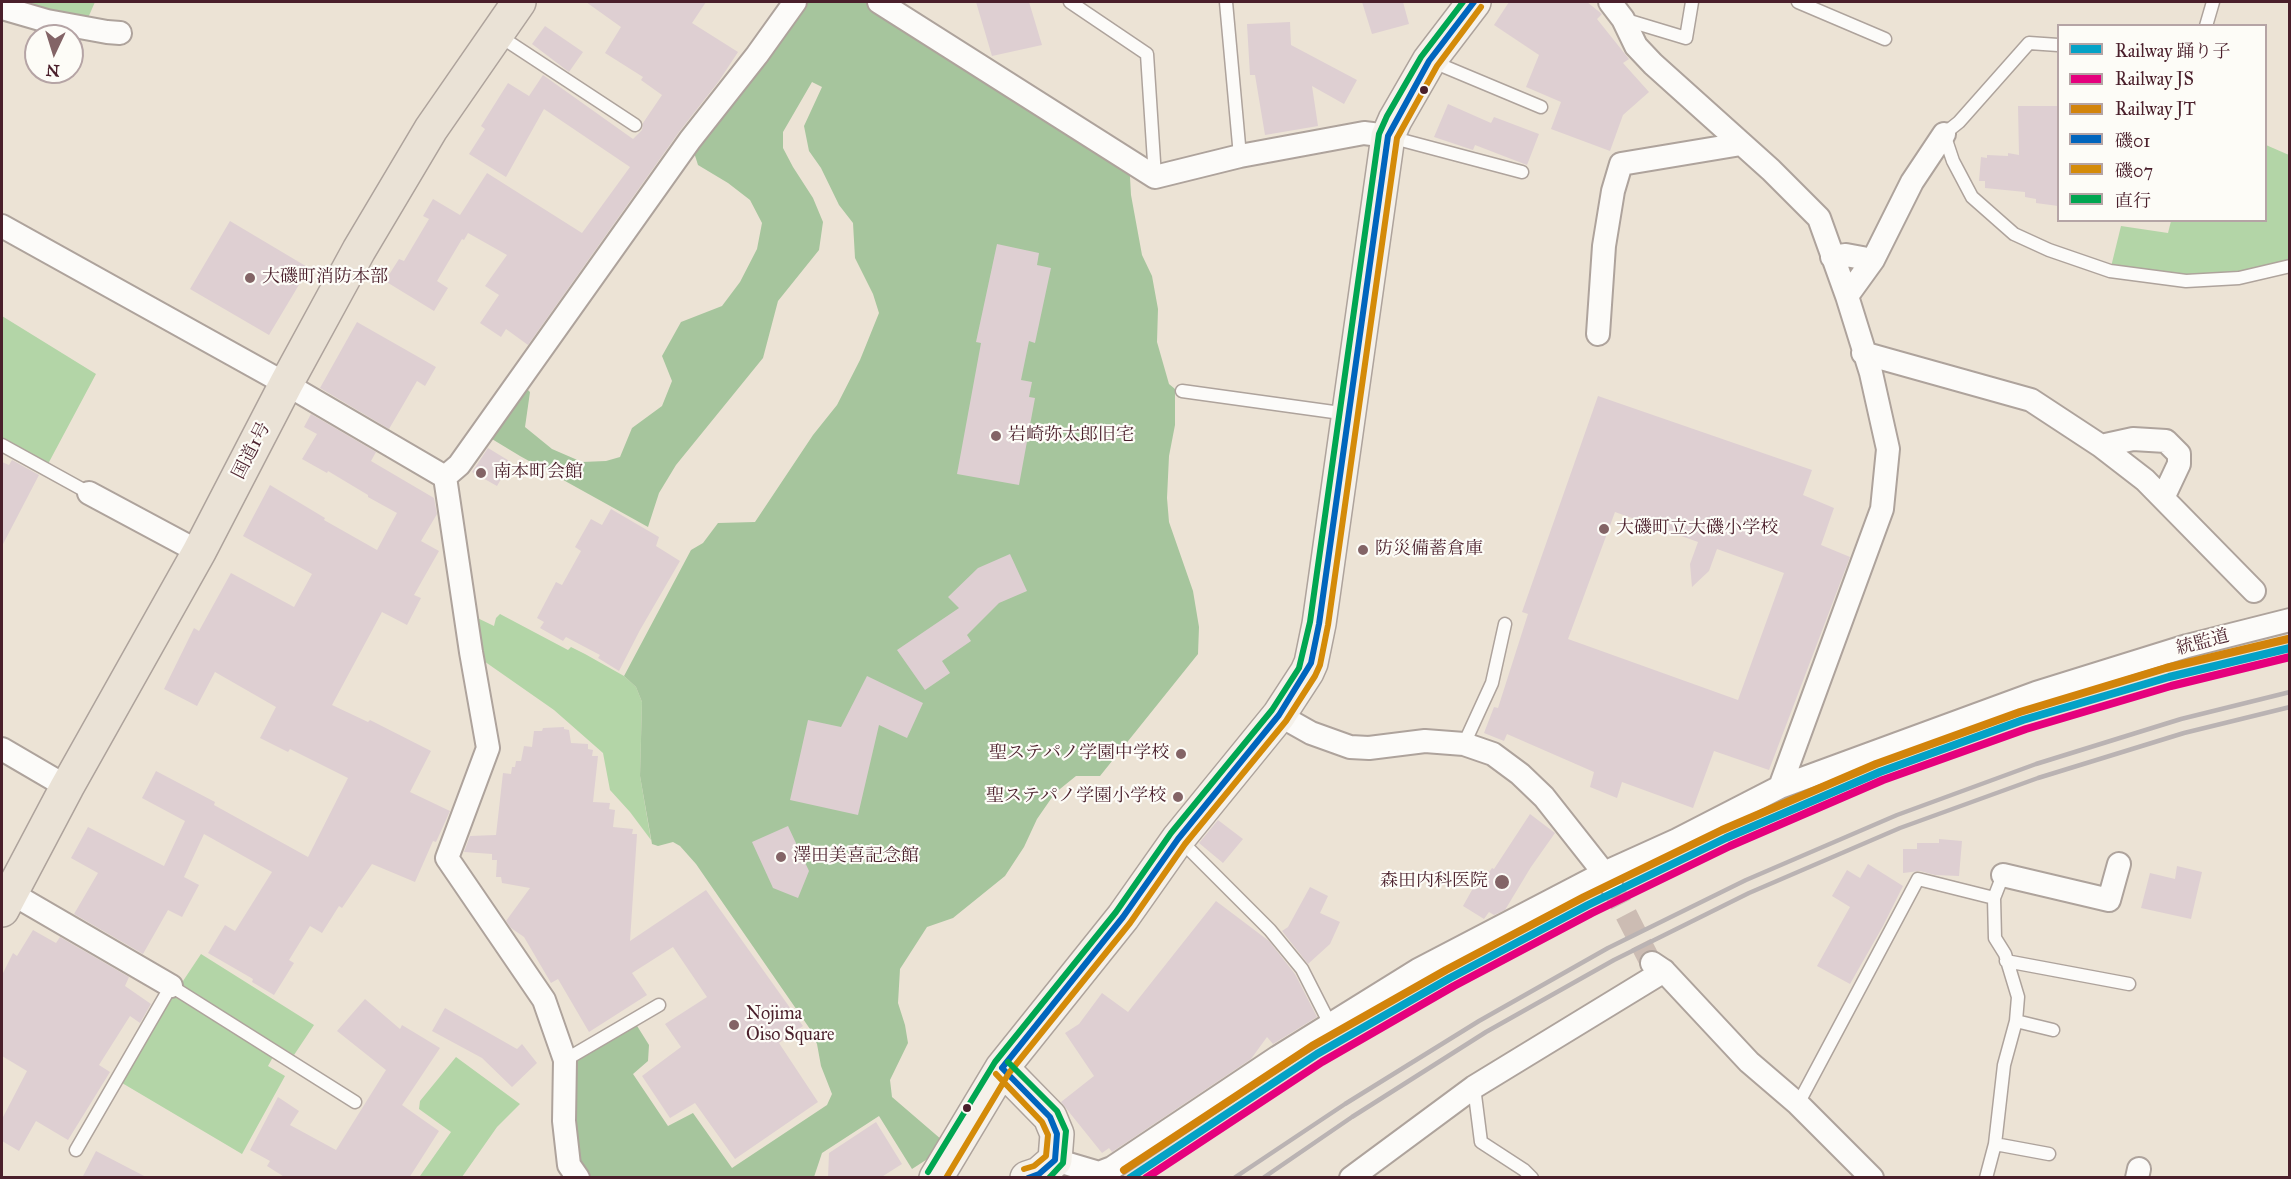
<!DOCTYPE html>
<html>
<head>
<meta charset="utf-8">
<style>
	body { margin:0 }
	#map { position:relative; width:2291px; height:1179px; overflow:hidden; background:#ece3d5; font-family:"IM FELL Great Primer","Noto Serif JP",serif }
	canvas { display:block }
	.frame { position:absolute; inset:0; border:3px solid #4a1f2b; pointer-events:none }
	.legend { position:absolute; left:2057px; top:24px; width:210px; height:198px; box-sizing:border-box; background:#fdfcf7; border:2px solid #b5a4a5; margin:0; padding:8px 10px; list-style:none; font-size:18px; color:#4a1f2b }
	.legend li { display:flex; align-items:center; gap:12px; height:30px }
	.legend b { width:30px; border:2px solid #b5a4a5 }
	.north { position:absolute; left:24px; top:24px; width:60px; height:60px; box-sizing:border-box; background:#fdfcf7; border:2px solid #b5a4a5; border-radius:50%; rotate:184deg; font-size:16px; font-weight:700; line-height:24px; text-align:center; color:#4a1f2b }
	.north::after { content:''; display:block; margin:auto; width:21px; height:27px; background:#836466; clip-path:polygon(50% 0,100% 100%,50% 72%,0 100%) }
</style>
</head>
<body>
<div id="map">
<canvas width="2291" height="1179"></canvas>
<div class="frame"></div>
<ul class="legend">
<li><b style="height:8px;background:#04a2c6"></b>Railway 踊り子</li>
<li><b style="height:8px;background:#e5007d"></b>Railway JS</li>
<li><b style="height:8px;background:#d2840b"></b>Railway JT</li>
<li><b style="height:8px;background:#0065bd"></b>磯01</li>
<li><b style="height:8px;background:#d48b09"></b>磯07</li>
<li><b style="height:8px;background:#00a651"></b>直行</li>
</ul>
<div class="north">N</div>
</div>
<script>
const ctx = document.querySelector('canvas').getContext('2d');
ctx.lineJoin = 'round';
function fillPath(path, color) {
  ctx.fillStyle = color;
  ctx.fill(path, 'evenodd');
}
function shape(rows) {
  const path = new Path2D();
  for (const r of rows) {
    path.moveTo(r[0], r[1]);
    for (let i = 2; i < r.length; i += 2) path.lineTo(r[i], r[i + 1]);
  }
  return path;
}
function stroke(path, color, width, dash) {
  ctx.strokeStyle = color;
  ctx.lineWidth = width;
  ctx.lineCap = dash ? 'butt' : 'round';
  ctx.setLineDash(dash || []);
  ctx.stroke(path);
}
function drawText(font, color, halo, rows, align = 'center') {
  ctx.font = font + ' "IM FELL Great Primer","Noto Serif JP",serif';
  ctx.lineWidth = 4.5;
  ctx.setLineDash([]);
  ctx.textBaseline = 'middle';
  ctx.strokeStyle = halo;
  ctx.fillStyle = color;
  for (const [text, x, y, turn = 0] of rows) {
    ctx.save();
    ctx.translate(x, y);
    ctx.rotate((+turn || 0) * Math.PI / 180);
    ctx.textAlign = isNaN(turn) ? turn : align;
    if (halo) ctx.strokeText(text, 0, 0);
    ctx.fillText(text, 0, 0);
    ctx.restore();
  }
}
const green = shape([
	[25,2,95,2,84,27,20,13],
	[2266,145,2289,155,2289,266,2239,278,2110,271,2121,226,2168,233,2171,221,2266,220],
	[2,316,96,374,48,464,2,439],
	[465,612,494,626,496,618,500,614,568,650,571,647,585,654,624,676,636,687,642,702,640,776,651,840,630,812,610,790,603,753,554,710,471,652],
	[201,954,314,1025,294,1055,279,1046,268,1066,285,1076,242,1154,117,1080,171,986,177,990],
	[456,1057,520,1104,497,1127,462,1177,422,1177,420,1176,451,1132,419,1109,420,1101]
]);
const forest = shape([
	[789,2,879,2,1129,160,1131,195,1142,255,1152,276,1158,309,1157,342,1169,384,1175,389,1175,425,1169,456,1167,498,1169,522,1193,591,1199,627,1198,654,1100,776,1076,776,1055,793,1037,819,1024,847,1005,876,953,918,927,927,900,969,898,1003,905,1025,908,1043,890,1080,892,1097,942,1140,929,1158,912,1169,879,1116,822,1153,814,1177,578,1177,565,1060,634,1021,649,1045,648,1061,633,1074,668,1126,693,1113,732,1168,827,1105,832,1094,821,1066,817,1044,810,1029,696,864,680,846,673,842,658,846,652,844,640,776,642,702,636,687,624,676,691,550,703,543,718,523,755,522,813,435,837,405,860,360,879,313,873,294,855,258,853,223,839,205,821,168,809,151,804,126,822,87,812,82,783,132,783,148,793,167,813,198,823,222,819,250,778,301,763,358,676,465,659,493,648,527,520,456,482,433,519,381,530,392,525,427,552,449,582,462,606,461,620,457,632,428,662,406,672,381,662,356,681,322,722,306,740,282,757,249,762,223,750,200,728,183,698,165,690,140]
]);
const building = shape([
	[586,2,706,2,692,23,738,52,719,81,679,132,528,345,506,329,501,337,480,323,499,295,485,286,507,255,468,233,464,240,462,239,437,281,448,288,434,311,385,281,399,259,404,261,429,219,423,216,433,199,460,215,487,173,582,233,630,167,544,109,506,177,469,154,485,129,481,126,508,83,529,96,543,75,633,139,642,130,643,123,662,95,641,80,643,77,605,53,621,27],
	[976,2,1029,2,1042,45,992,56],
	[1362,2,1403,2,1409,24,1372,34],
	[1509,2,1587,2,1602,14,1597,19,1629,59,1623,63,1649,92,1623,115,1610,151,1551,129,1561,102,1526,87,1539,55,1494,25],
	[1290,22,1291,45,1357,80,1344,104,1312,86,1318,126,1265,135,1255,75,1250,75,1247,24],
	[545,26,583,52,569,72,532,44],
	[1448,104,1491,123,1494,117,1539,134,1527,165,1475,145,1473,150,1434,137],
	[2018,106,2058,106,2058,206,2036,203,2036,199,2025,197,2025,192,1985,188,1985,181,1979,181,1981,157,1987,158,1987,155,2008,156,2008,153,2019,155],
	[230,221,309,268,269,335,190,289],
	[997,244,1039,253,1037,265,1051,268,1035,343,1029,341,1021,380,1032,382,1029,397,1035,398,1019,485,957,474,981,343,976,342],
	[357,322,436,367,425,386,417,381,389,429,320,388],
	[1598,396,1812,470,1803,495,1834,508,1821,545,1850,557,1769,770,1714,751,1693,808,1622,782,1617,798,1590,787,1594,772,1507,734,1504,741,1484,733,1494,707,1498,708,1528,614,1522,612],
	[1615,512,1698,542,1690,564,1692,587,1709,571,1717,549,1784,573,1738,700,1568,639],
	[311,414,376,452,371,461,434,498,437,514,421,541,439,551,414,595,421,598,407,625,382,612,332,705,368,722,370,720,431,751,410,792,450,811,436,842,433,841,415,882,372,864,342,908,339,906,322,933,310,926,289,960,294,963,274,995,252,982,253,979,208,953,225,925,235,931,272,872,204,834,184,877,199,885,182,917,168,910,143,954,74,914,98,873,71,858,88,827,164,866,185,821,142,798,156,771,215,802,214,805,308,857,348,778,290,749,288,752,260,738,276,707,215,672,197,706,164,689,194,628,199,631,231,573,294,607,312,574,243,536,270,485,325,518,324,520,377,550,397,513,368,497,368,495,328,471,327,473,302,459,317,434,304,427],
	[488,448,511,462,497,486,472,472],
	[12,460,39,475,2,546,2,462,9,465],
	[611,509,659,537,656,546,680,561,640,630,619,671,598,658,600,655,566,637,563,641,540,628,544,622,537,618,556,582,562,585,581,551,575,547,591,519,602,525],
	[1010,554,1027,591,999,603,967,635,971,641,942,661,950,673,925,690,897,650,959,608,948,597,978,568],
	[867,676,923,703,907,738,879,725,858,815,790,800,808,720,841,727],
	[564,727,564,729,569,730,571,743,588,744,588,749,593,750,592,756,598,756,593,802,610,803,609,809,615,810,613,827,633,829,632,834,637,834,630,941,706,890,803,1026,779,1043,818,1102,735,1159,695,1103,670,1118,642,1076,681,1047,665,1024,707,997,673,947,632,973,647,995,589,1032,558,979,551,983,524,937,511,928,506,921,530,888,502,883,501,877,496,877,497,860,492,860,492,854,464,852,470,836,496,835,503,773,511,774,512,767,515,767,516,761,521,761,524,746,532,747,534,731,542,731,543,728],
	[1530,814,1555,833,1531,867,1505,910,1494,915,1489,912,1484,919,1463,906,1477,881,1481,884,1492,868,1494,869],
	[1218,820,1243,839,1223,863,1199,843],
	[788,826,809,871,798,898,773,888,752,842],
	[1939,839,1962,841,1959,876,1935,875,1920,871,1903,873,1903,849,1917,849,1917,843,1939,843],
	[1868,864,1903,886,1883,926,1850,984,1817,966,1850,907,1832,896,1847,870,1860,878],
	[2177,866,2202,872,2191,919,2141,908,2150,873,2175,879],
	[1310,887,1328,896,1320,913,1340,922,1330,944,1308,964,1282,931,1288,927],
	[1216,901,1269,941,1295,974,1317,1017,1273,1044,1267,1037,1251,1059,1112,1152,1109,1148,1102,1153,1061,1102,1094,1076,1065,1033,1079,1024,1102,993,1128,1012],
	[33,930,56,943,60,937,129,977,125,986,151,1004,140,1023,130,1016,99,1065,110,1072,68,1140,36,1121,19,1151,2,1141,2,1119,27,1071,2,1056,2,975,13,953,17,956],
	[365,999,400,1029,402,1025,440,1048,402,1105,439,1131,409,1178,286,1178,267,1166,270,1161,250,1150,278,1097,299,1111,290,1125,336,1150,386,1070,337,1031],
	[445,1008,517,1049,522,1044,537,1063,512,1087,482,1058,432,1031],
	[876,1122,902,1164,880,1178,828,1178,829,1153],
	[96,1151,148,1178,82,1178]
]);
const streetTunnel = shape([
	[1611,885,1651,963]
]);
const lane = shape([
	[1070,2,1147,54,1155,177],
	[1226,2,1240,156],
	[1798,2,1885,39],
	[1623,19,1686,38,1692,2],
	[2206,26,2213,2],
	[498,35,635,125],
	[2058,45,2029,43,1959,122,1944,134,1953,161,1972,197,2014,234,2049,250,2110,271,2186,281,2239,278,2290,266],
	[1431,61,1541,107],
	[1390,137,1522,172],
	[1182,391,1348,414],
	[2,445,89,493],
	[1464,744,1492,683,1505,624],
	[1180,840,1270,930,1302,969,1330,1024],
	[2006,961,2129,984],
	[2016,1021,2053,1030],
	[565,1060,659,1005],
	[1474,1087,1481,1142,1524,1170,1532,1178],
	[1798,1104,1918,879,1994,898],
	[1995,1144,2049,1154],
	[76,1150,171,986,355,1102],
	[1986,1178,1995,1144,2004,1065,2016,1021,2018,997,2005,954,1995,938,1994,898,2003,875]
]);
const street = shape([
	[879,2,1155,177,1240,156,1364,133,1388,136],
	[1610,2,1623,19,1636,46,1653,64,1771,170,1819,218,1847,296,1871,373,1888,449,1882,509,1780,787],
	[2,8,47,21,107,32,120,33],
	[2,226,286,384,445,477,471,652,488,748,447,858,544,1000,565,1060,564,1121,569,1165,578,1178],
	[1832,257,1846,255,1873,260],
	[1847,296,1873,260,1912,182,1944,134],
	[1598,334,1604,246,1613,191,1621,164,1741,144],
	[1863,353,2031,400,2101,446,2145,480,2254,591],
	[2101,446,2133,439,2166,441,2179,454,2179,464,2163,498],
	[445,477,459,465,690,140,757,55,795,2],
	[89,493,199,552],
	[1279,715,1311,733,1350,747,1369,748,1425,741,1464,744,1493,754,1520,774,1544,797,1604,873,1611,885],
	[2,749,67,787],
	[2003,875,2109,900,2119,864],
	[11,893,171,986],
	[1652,963,1664,971,1749,1062,1798,1104,1872,1178],
	[1055,1160,1099,1173,1112,1168,1278,1057,1418,970,1604,873,1677,840,1780,787,2036,693,2187,646,2290,620],
	[1351,1178,1474,1087,1664,971],
	[2137,1178,2139,1169]
]);
const secondary = shape([
	[1002,1068,1050,1117,1057,1134,1055,1160,1039,1174,1027,1178],
	[936,1178,1002,1068,1123,917,1178,839,1279,715,1307,672,1311,663,1319,624,1388,136,1395,120,1429,61,1474,2]
]);
const highway = shape([
	[2,910,67,787,199,552,286,384,359,250,431,129,519,2]
]);
const rail = shape([
	[1234,1178,1345,1104,1479,1021,1608,948,1746,880,1897,815,2036,764,2181,719,2290,692],
	[1263,1178,1352,1117,1486,1032,1614,960,1749,893,1900,828,2038,778,2184,733,2290,707]
]);
const bus1 = shape([
	[1002,1068,1123,917,1178,839,1279,715,1311,663,1319,624,1388,136,1429,61,1474,2],
	[1002,1068,1050,1117,1057,1134,1055,1160,1039,1174,1028,1178]
]);
const bus2 = shape([
	[996,1074,1042,1122,1048,1135,1046,1156,1034,1166,1024,1169],
	[946,1178,1009,1073,1130,923,1185,844,1286,721,1315,676,1320,665,1328,625,1397,138,1437,66,1481,7]
]);
const bus3 = shape([
	[1008,1062,1057,1111,1066,1131,1063,1163,1049,1178],
	[928,1172,995,1062,1116,912,1171,833,1272,710,1299,668,1310,622,1379,134,1387,116,1421,57,1463,2]
]);
const rail1 = shape([
	[1130,1178,1317,1054,1450,978,1588,905,1726,838,1880,772,2023,720,2169,677,2290,648]
]);
const rail2 = shape([
	[1146,1178,1322,1062,1454,986,1592,913,1730,846,1883,780,2026,729,2171,686,2290,657]
]);
const rail3 = shape([
	[1124,1170,1312,1046,1446,970,1584,897,1722,830,1876,764,2020,712,2166,668,2288,639]
]);
const markers = [
	[1424,90,5,"#4a1f2b"],
	[250,278,6,"#836466"],
	[996,436,6,"#836466"],
	[481,473,6,"#836466"],
	[1604,529,6,"#836466"],
	[1363,550,6,"#836466"],
	[1181,754,6,"#836466"],
	[1178,797,6,"#836466"],
	[781,857,6,"#836466"],
	[1502,882,8,"#836466"],
	[734,1025,6,"#836466"],
	[967,1108,5,"#4a1f2b"]
];
const poiNames = [
	["大磯町消防本部",262,278],
	["岩崎弥太郎旧宅",1008,436],
	["南本町会館",493,473],
	["大磯町立大磯小学校",1616,529],
	["防災備蓄倉庫",1375,550],
	["聖ステパノ学園中学校",1169,754,"right"],
	["聖ステパノ学園小学校",1166,797,"right"],
	["澤田美喜記念館",793,857],
	["森田内科医院",1488,882,"right"],
	["Nojima",746,1015],
	["Oiso Square",746,1036]
];
const streetNames = [
	["国道1号",252,451,-63],
	["統監道",2203,643,-15]
];
fillPath(green, '#b3d5a7');
fillPath(forest, '#a6c59d');
fillPath(building, '#decfd2');
stroke(streetTunnel, '#ccbcb3', 22, [22, 11]);
stroke(lane, '#aea39c', 15);
stroke(street, '#aea39c', 26);
stroke(secondary, '#aea39c', 36);
stroke(highway, '#aea39c', 36);
stroke(lane, '#fcfbf9', 12);
stroke(street, '#fcfbf9', 22);
stroke(secondary, '#f5f1ea', 33);
stroke(highway, '#eae2d6', 33);
stroke(rail, '#bab3b3', 4.5);
stroke(bus1, '#0065bd', 6);
stroke(bus2, '#d48b09', 6);
stroke(bus3, '#00a651', 6);
stroke(rail1, '#04a2c6', 8);
stroke(rail2, '#e5007d', 8);
stroke(rail3, '#d2840b', 8);
for (const [x, y, r, color] of markers) {
  const dot = new Path2D();
  dot.arc(x, y, r, 0, 2 * Math.PI);
  ctx.fillStyle = color;
  ctx.fill(dot);
  stroke(dot, '#fdfcf7', 2);
}
drawText('18px', '#4a1f2b', '#fdfcf7', poiNames, 'left');
drawText('18px', '#4a1f2b', '#fdfcf7', streetNames);
</script>
</body>
</html>
